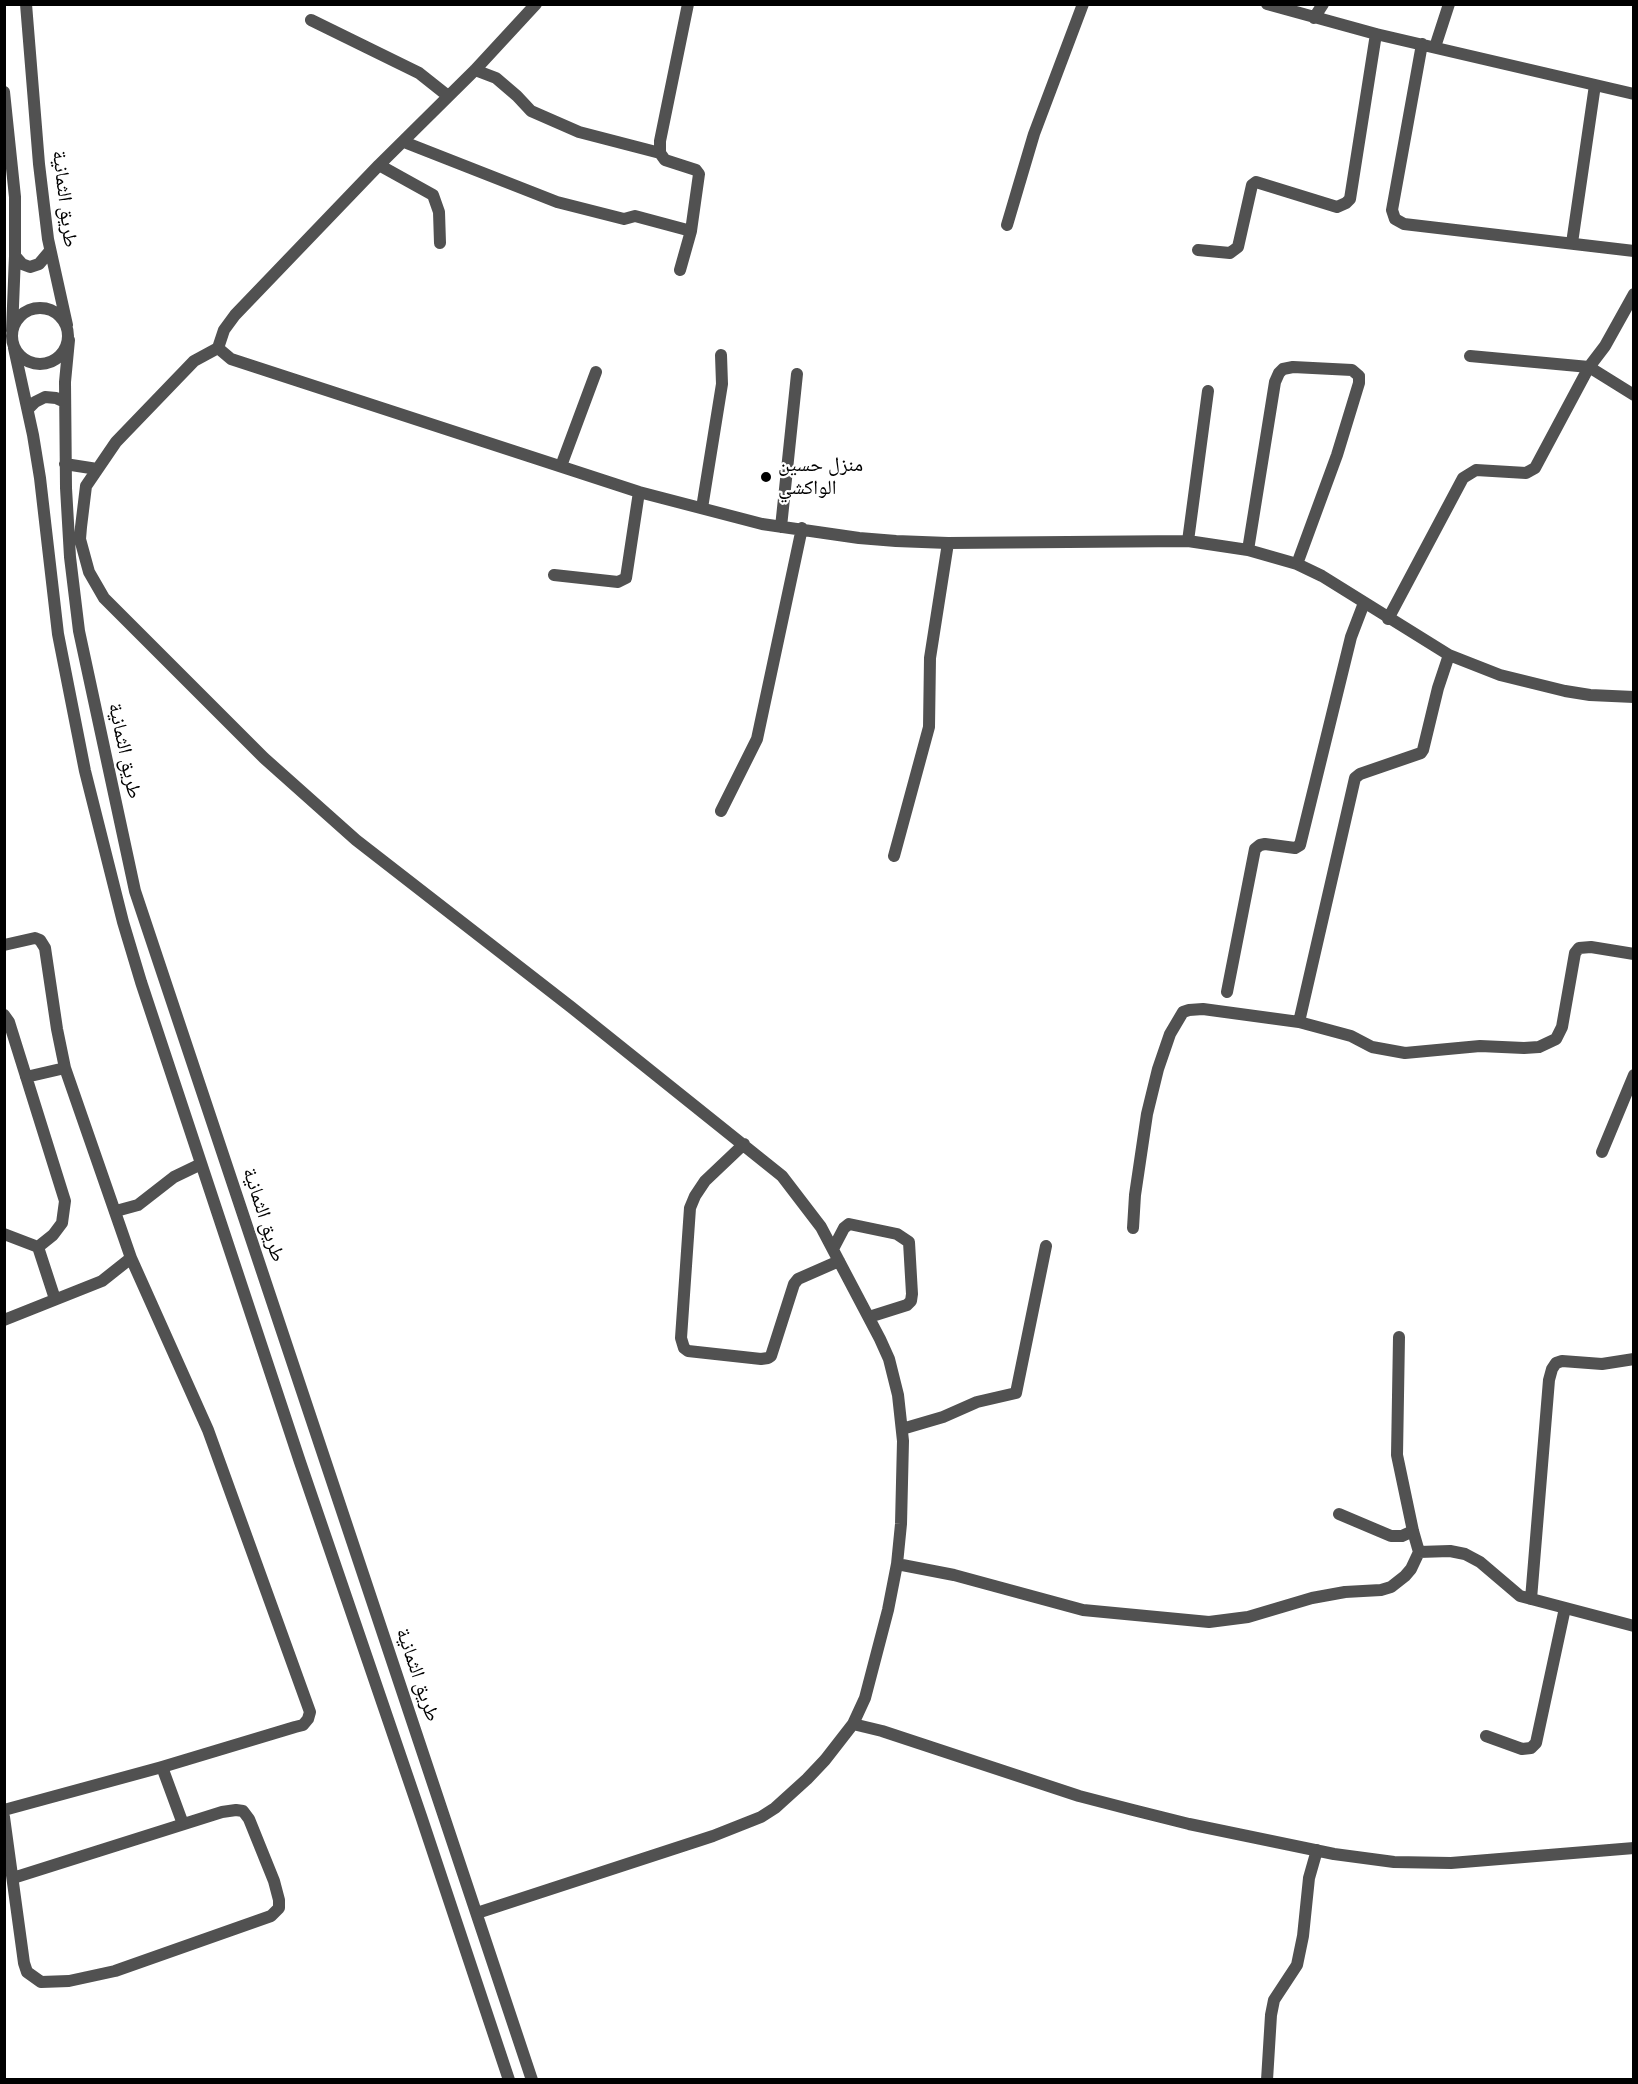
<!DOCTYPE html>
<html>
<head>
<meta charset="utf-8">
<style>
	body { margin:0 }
	#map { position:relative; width:1638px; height:2084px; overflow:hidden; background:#fff; font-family:"Varela Round",sans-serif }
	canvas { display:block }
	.frame { position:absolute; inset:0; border:6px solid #000; pointer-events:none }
</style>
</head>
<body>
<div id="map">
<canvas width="1638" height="2084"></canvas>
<div class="frame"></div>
</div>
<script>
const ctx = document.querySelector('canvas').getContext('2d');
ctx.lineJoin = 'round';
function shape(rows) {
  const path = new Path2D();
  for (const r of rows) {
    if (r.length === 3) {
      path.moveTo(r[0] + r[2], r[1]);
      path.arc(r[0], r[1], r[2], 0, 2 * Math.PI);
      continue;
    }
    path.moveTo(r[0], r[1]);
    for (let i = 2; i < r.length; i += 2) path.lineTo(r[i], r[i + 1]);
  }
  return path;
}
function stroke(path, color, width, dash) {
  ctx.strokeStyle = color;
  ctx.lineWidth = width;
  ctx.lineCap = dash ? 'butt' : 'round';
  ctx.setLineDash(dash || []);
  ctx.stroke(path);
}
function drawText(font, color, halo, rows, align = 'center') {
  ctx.font = font + ' "Varela Round","Noto Naskh Arabic",sans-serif';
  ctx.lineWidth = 4.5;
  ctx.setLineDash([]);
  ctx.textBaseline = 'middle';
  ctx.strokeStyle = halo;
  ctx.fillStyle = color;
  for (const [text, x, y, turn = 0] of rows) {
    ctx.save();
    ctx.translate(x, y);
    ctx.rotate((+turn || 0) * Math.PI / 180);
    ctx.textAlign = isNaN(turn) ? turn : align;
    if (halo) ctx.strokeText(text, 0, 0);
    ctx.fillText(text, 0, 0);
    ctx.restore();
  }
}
const minor = shape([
	[26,4,39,164,48,239,67,325],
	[1267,4,1376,34,1634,94],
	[1314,18,1323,4],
	[311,20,419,73,448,96],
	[1422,44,1392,210,1395,219,1404,224,1634,251],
	[1435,47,1449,4],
	[475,70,496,78,517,96,531,111,579,132,660,153],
	[4,92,15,197,15,256,12,331],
	[404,142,557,202,624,219,635,216,691,231],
	[379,165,433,195,439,212,440,243],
	[1007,225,1034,134,1083,4],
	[1572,243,1595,85],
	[1198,250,1230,253,1238,247,1252,185,1256,182,1337,207,1346,203,1350,199,1376,34],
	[15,256,22,264,30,267,39,264,50,251],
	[680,270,691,231,699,174,696,170,665,160,660,153,660,141,688,4],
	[1634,294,1605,346,1589,367,1634,395],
	[40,336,28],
	[69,340,65,382,66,488,70,557,79,631,135,891,532,2080],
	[14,348,33,435,40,478,58,634,85,771,123,922,141,982,300,1462,421,1816,509,2080],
	[218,348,231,359,639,492,762,524,859,538,896,541,948,543,1188,541,1248,550,1297,564,1322,576,1449,655,1500,675,1565,691,1590,695,1634,697],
	[28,409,35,402,45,397,56,398,65,402],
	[65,464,97,469],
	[561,466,596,372],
	[702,508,722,384,721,355],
	[781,527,797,374],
	[1188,541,1208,391],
	[1248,550,1275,382,1279,373,1283,369,1293,367,1352,370,1359,376,1359,383,1337,455,1297,564],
	[554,575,618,582,626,578,639,492],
	[1388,619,1463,478,1476,470,1526,473,1535,468,1589,367,1470,356],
	[721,811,757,739,802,528],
	[894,856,929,727,930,658,948,543],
	[4,945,35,938,40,940,45,948,57,1029,65,1068,90,1140,131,1258,208,1430,310,1712,308,1719,303,1725,295,1727,162,1767,4,1810],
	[1227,992,1255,849,1260,845,1265,844,1295,848,1300,845,1351,637,1364,603],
	[4,1015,9,1022,65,1201,62,1223,53,1235,38,1247],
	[1299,1022,1355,778,1360,774,1421,753,1423,750,1438,688,1449,655],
	[26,1077,65,1068],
	[744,1144,705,1181,695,1196,690,1208,681,1338,684,1348,688,1351,761,1359,768,1358,771,1356,794,1284,798,1279,839,1261],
	[1602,1152,1634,1075],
	[116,1211,138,1205,174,1177,201,1164],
	[1133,1228,1135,1195,1147,1114,1158,1069,1170,1034,1183,1012,1189,1010,1203,1009,1299,1022,1351,1036,1372,1047,1405,1053,1480,1046,1524,1048,1539,1047,1556,1039,1562,1027,1575,953,1579,948,1591,947,1634,954],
	[4,1234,38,1247],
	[38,1247,55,1299],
	[833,1249,844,1228,849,1224,897,1234,909,1242,912,1294,911,1301,907,1305,869,1317],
	[4,1320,102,1281,131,1258],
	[1399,1337,1397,1455,1413,1531,1419,1552],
	[902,1429,943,1417,977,1402,1016,1393,1046,1246],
	[1339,1514,1391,1536,1402,1536,1413,1531],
	[897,1564,954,1575,1083,1610,1209,1622,1248,1617,1312,1598,1345,1592,1381,1590,1391,1587,1405,1576,1411,1569,1419,1552,1450,1551,1465,1554,1480,1562,1520,1596,1634,1626],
	[1531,1599,1549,1380,1552,1369,1556,1363,1562,1361,1602,1364,1634,1359],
	[853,1724,882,1731,1079,1796,1133,1810,1189,1824,1334,1854,1394,1862,1451,1863,1634,1848],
	[1486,1736,1522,1749,1531,1748,1536,1743,1565,1608],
	[162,1767,183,1824],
	[4,1817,24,1963,27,1972,41,1982,69,1981,115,1971,271,1916,279,1908,279,1900,274,1881,249,1819,243,1811,236,1810,222,1812,13,1878],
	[477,1913,713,1836,761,1817,775,1808,807,1779,825,1760,853,1724,865,1698,888,1610,897,1564,901,1524,903,1441,898,1395,889,1359,880,1339,821,1227,782,1176,571,1007,356,840,264,758,104,598,89,572,80,539,81,527,86,486,116,442,194,361,218,348,224,330,235,315,379,165,475,70,536,4],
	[1267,2080,1271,2015,1274,2000,1297,1965,1303,1936,1309,1878,1317,1850]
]);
const markers = [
	[766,477,6,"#000"]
];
const streetNames = [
	["طريق الثمانية",64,199,83],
	["طريق الثمانية",124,751,78],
	["طريق الثمانية",263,1215,72],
	["طريق الثمانية",417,1675,71]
];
const poiNames = [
	["منزل حسين",778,466],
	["الواكشي",778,489]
];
stroke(minor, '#515151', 12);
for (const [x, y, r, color] of markers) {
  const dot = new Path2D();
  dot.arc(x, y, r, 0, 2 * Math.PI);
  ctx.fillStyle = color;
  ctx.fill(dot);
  stroke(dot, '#fff', 2);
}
drawText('20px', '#000', '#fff', streetNames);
drawText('20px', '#000', '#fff', poiNames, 'left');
</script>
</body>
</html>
